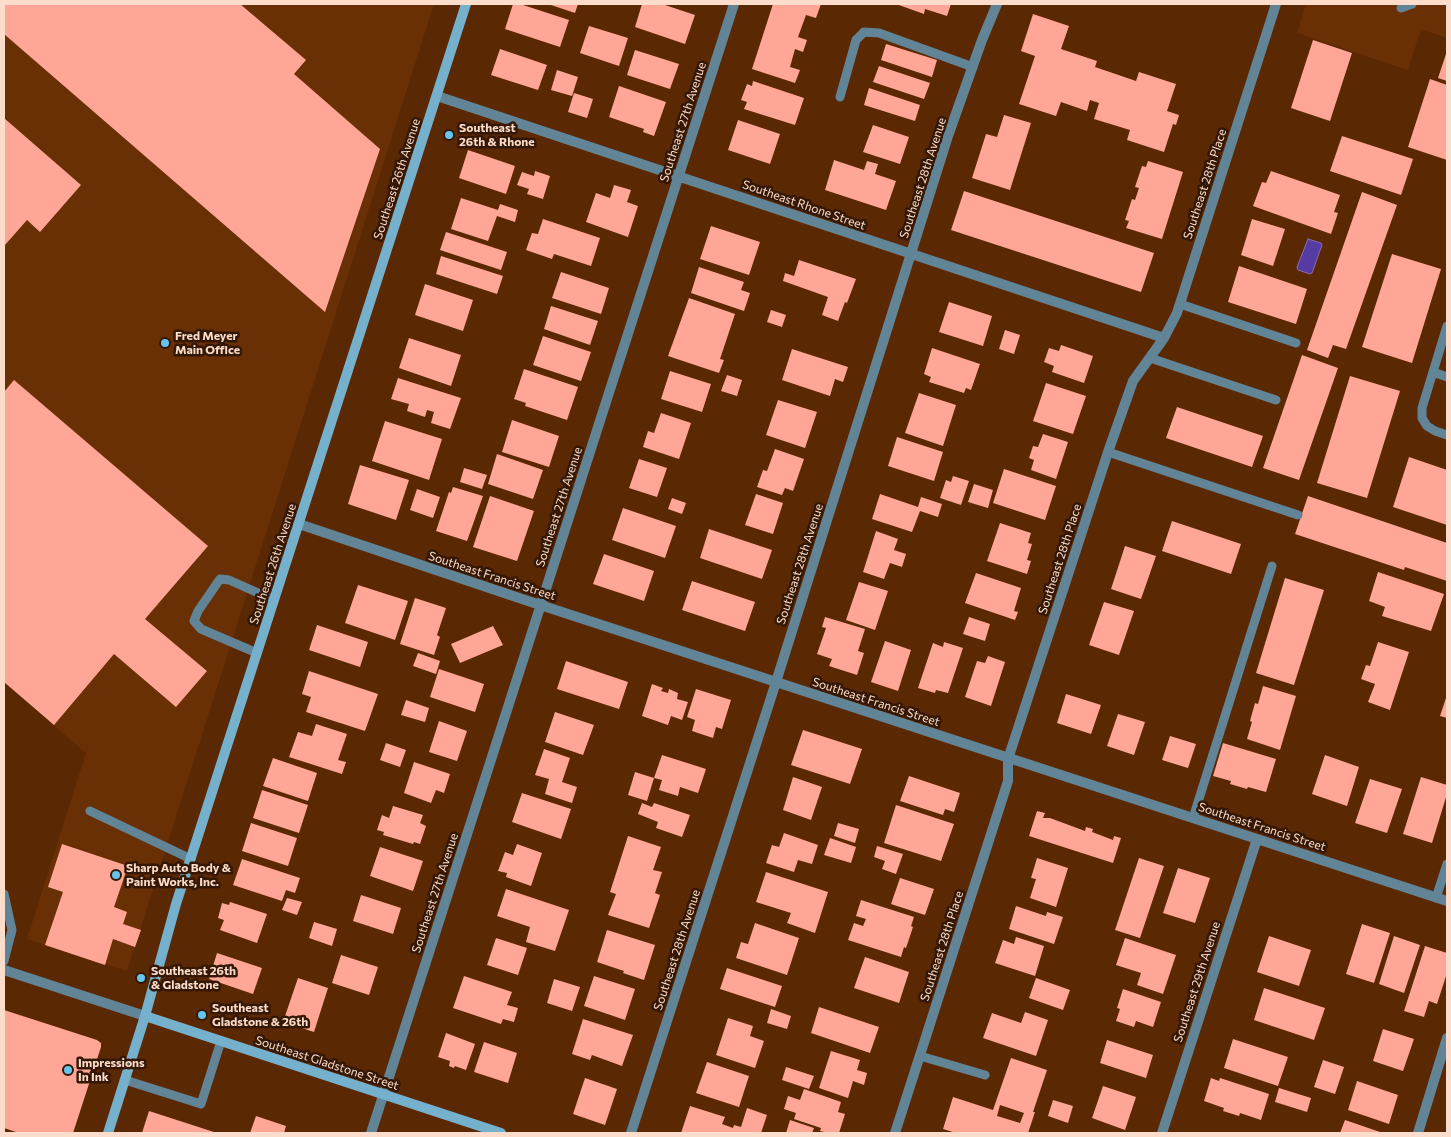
<!DOCTYPE html>
<html>
<head>
<meta charset="utf-8">
<style>
	body { margin:0 }
	#map { position:relative; width:1451px; height:1137px; overflow:hidden; background:#5b2804; font-family:Commissioner,sans-serif }
	canvas { display:block }
	.frame { position:absolute; inset:0; border:5px solid #fcdcca; pointer-events:none }
</style>
</head>
<body>
<div id="map">
<canvas width="1451" height="1137"></canvas>
<div class="frame"></div>
</div>
<script>
const ctx = document.querySelector('canvas').getContext('2d');
ctx.lineJoin = 'round';
function fillPath(path, color) {
  ctx.fillStyle = color;
  ctx.fill(path, 'evenodd');
}
function shape(rows) {
  const path = new Path2D();
  for (const r of rows) {
    path.moveTo(r[0], r[1]);
    for (let i = 2; i < r.length; i += 2) path.lineTo(r[i], r[i + 1]);
  }
  return path;
}
function stroke(path, color, width, dash) {
  ctx.strokeStyle = color;
  ctx.lineWidth = width;
  ctx.lineCap = dash ? 'butt' : 'round';
  ctx.setLineDash(dash || []);
  ctx.stroke(path);
}
function drawText(font, color, halo, rows, align = 'center') {
  ctx.font = font + ' Commissioner,sans-serif';
  ctx.lineWidth = 5;
  ctx.setLineDash([]);
  ctx.textBaseline = 'middle';
  ctx.strokeStyle = halo;
  ctx.fillStyle = color;
  for (const [text, x, y, turn = 0] of rows) {
    ctx.save();
    ctx.translate(x, y);
    ctx.rotate((+turn || 0) * Math.PI / 180);
    ctx.textAlign = isNaN(turn) ? turn : align;
    if (halo) ctx.strokeText(text, 0, 0);
    ctx.fillText(text, 0, 0);
    ctx.restore();
  }
}
const built = shape([
	[4,4,434,4,127,971,27,939,86,753,4,682],
	[1306,4,1447,4,1447,38,1421,29,1408,70,1297,33]
]);
const water = shape([
	[1308,239,1321,243,1322,245,1312,273,1310,274,1298,270,1297,267,1308,239]
]);
const building = shape([
	[4,4,240,4,306,60,294,74,380,149,325,312,4,34],
	[513,4,520,4,569,20,560,47,505,29],
	[548,4,578,4,575,13],
	[642,4,662,4,695,15,685,44,635,27],
	[773,4,821,4,816,18,806,15,798,37,807,40,803,52,795,49,790,67,800,70,795,83,752,69],
	[896,4,951,4,947,16,925,9,924,14],
	[1033,14,1069,26,1061,49,1097,61,1095,67,1136,81,1139,72,1176,84,1167,111,1179,115,1176,125,1173,124,1164,152,1127,140,1130,130,1094,119,1099,103,1090,100,1087,111,1061,102,1056,116,1019,104,1035,56,1021,51],
	[589,26,628,38,619,66,580,53],
	[1313,40,1352,53,1330,121,1291,108],
	[886,44,937,60,932,77,881,60],
	[500,49,547,65,538,90,491,75],
	[635,50,679,64,670,89,627,75],
	[1447,51,1447,81,1438,78],
	[879,66,930,83,924,99,873,82],
	[557,70,578,77,572,96,551,90],
	[1430,79,1447,85,1447,160,1408,147],
	[753,81,804,98,795,125,744,109,747,102,741,100,747,84,752,86],
	[619,86,666,102,654,136,643,132,644,129,609,117],
	[869,88,920,105,915,121,864,105],
	[574,93,593,99,587,118,568,112],
	[1004,115,1031,123,1010,190,972,178,986,134,997,137],
	[4,118,81,185,40,232,27,220,5,245,4,244],
	[738,120,780,134,770,164,728,150],
	[873,125,909,137,900,164,863,152],
	[1342,136,1413,159,1401,195,1330,171],
	[468,150,515,166,506,194,459,178],
	[834,160,864,170,867,161,878,164,875,174,896,181,886,210,825,190],
	[1148,161,1183,172,1162,239,1126,228,1129,221,1125,220,1132,199,1135,200,1139,188,1135,187,1142,166,1146,167],
	[535,171,550,176,543,199,527,194,529,189,517,185,522,172,534,176],
	[1271,171,1340,195,1334,212,1338,213,1331,234,1253,206,1262,182,1266,183],
	[614,185,631,190,627,202,638,206,628,237,586,222,596,193,610,198],
	[964,191,1154,253,1141,292,951,230],
	[1362,192,1397,205,1346,349,1333,345,1328,358,1307,350],
	[461,198,498,210,500,204,518,210,515,222,497,216,488,241,451,229],
	[543,219,600,238,591,266,554,254,552,259,526,250,532,233,538,234],
	[1252,219,1285,229,1273,266,1241,255],
	[711,226,760,242,749,275,700,259],
	[446,232,507,252,501,270,440,250],
	[1392,254,1441,269,1412,363,1362,347],
	[441,256,503,276,497,294,436,274],
	[799,260,856,279,847,303,845,302,838,321,822,315,828,297,783,281,785,273,794,276],
	[1239,266,1307,289,1296,324,1228,302],
	[699,267,744,282,741,290,750,293,744,311,691,293],
	[561,272,609,288,601,314,552,298],
	[425,284,473,300,463,331,415,315],
	[689,298,735,314,720,359,724,360,719,373,668,356],
	[949,302,992,316,983,346,939,332],
	[551,306,598,321,590,345,544,329],
	[771,310,786,315,782,327,767,322],
	[1005,330,1020,335,1014,354,999,349],
	[543,336,591,352,581,381,533,365],
	[409,338,461,355,451,386,399,368],
	[1061,345,1093,356,1084,383,1052,372,1054,366,1044,362,1049,348,1059,351],
	[932,348,980,364,971,390,966,388,964,393,929,382,931,377,924,374],
	[792,349,848,367,843,382,835,379,830,396,782,380],
	[1302,355,1338,368,1299,480,1263,468],
	[524,369,578,387,567,420,525,406,526,403,514,399],
	[670,371,711,384,702,412,661,399],
	[727,375,742,380,737,396,721,391],
	[1350,376,1400,391,1367,498,1317,483],
	[398,378,461,398,450,429,431,423,434,412,427,410,425,417,407,411,409,404,391,399],
	[14,380,208,546,145,619,207,671,176,707,114,654,54,725,4,682,4,392],
	[1046,383,1086,396,1073,434,1033,421],
	[919,393,956,405,943,446,905,433],
	[778,400,817,412,805,448,766,435],
	[1177,407,1263,436,1252,467,1166,438],
	[661,413,691,423,679,459,643,447,648,431,654,433],
	[512,420,559,436,549,467,502,452],
	[385,421,442,439,429,480,372,461],
	[1043,434,1068,442,1056,479,1031,470,1034,460,1029,458,1033,446,1038,447],
	[897,437,943,452,934,481,888,466],
	[775,449,804,459,793,491,785,488,782,495,757,487,763,470,767,471],
	[497,454,543,470,533,499,488,484],
	[1409,457,1447,470,1447,525,1393,507],
	[639,459,667,468,657,497,629,488],
	[360,465,409,480,396,520,348,504],
	[464,468,487,475,482,489,460,482],
	[1004,469,1056,486,1045,520,993,503],
	[953,476,969,481,961,505,940,498,946,480,951,482],
	[974,484,993,490,988,508,968,502],
	[453,487,483,496,467,541,436,531,449,492,451,493],
	[417,489,440,497,433,518,410,510],
	[756,494,783,503,773,534,745,525],
	[880,494,918,507,921,497,942,504,938,517,920,511,912,532,872,519],
	[490,496,534,511,517,561,473,547],
	[1308,496,1447,543,1447,581,1405,567,1404,570,1295,534],
	[672,498,686,503,682,514,668,509],
	[623,508,676,526,665,558,612,540],
	[1172,521,1241,544,1231,574,1162,551],
	[1000,523,1031,533,1028,543,1032,544,1027,560,1031,561,1027,574,987,561],
	[709,529,772,550,762,579,700,558],
	[876,531,898,539,894,550,906,554,902,567,890,563,884,579,863,572],
	[1125,546,1156,556,1141,599,1111,589],
	[604,554,654,571,644,601,593,584],
	[1378,572,1444,594,1431,631,1382,616,1385,607,1369,601],
	[976,573,1021,588,1014,611,1018,612,1015,620,965,603],
	[1285,578,1324,590,1294,685,1256,673],
	[692,581,755,602,745,631,682,610],
	[859,582,888,591,875,630,846,620],
	[358,585,408,601,395,640,345,623],
	[415,598,446,608,437,635,440,637,434,655,400,644],
	[1104,602,1134,611,1119,655,1089,645],
	[825,617,865,629,858,651,864,653,857,675,829,666,832,659,817,654,826,628,822,627],
	[969,617,990,624,985,641,963,634],
	[317,625,368,642,360,667,309,650],
	[493,626,503,645,460,663,451,644],
	[885,641,911,650,898,691,871,682],
	[944,642,963,648,948,693,936,690,935,693,918,688,933,643,943,647],
	[1378,642,1409,652,1390,710,1368,702,1375,684,1361,679,1366,665,1370,666],
	[418,653,440,661,436,674,413,666],
	[988,656,1005,662,991,706,965,697,977,661,985,663],
	[566,661,628,682,619,709,557,689],
	[439,669,484,684,475,712,430,697],
	[309,671,378,694,365,731,306,712,311,697,302,694],
	[652,684,663,688,661,691,668,693,669,689,678,693,677,699,688,702,682,720,671,716,668,725,642,716],
	[1263,686,1296,696,1280,750,1247,739,1252,722,1250,721,1255,703,1258,704],
	[696,689,731,700,722,729,716,727,713,738,692,731,695,720,687,717],
	[1066,694,1101,705,1091,734,1057,723],
	[1447,695,1447,718,1440,716],
	[406,700,429,708,425,722,401,715],
	[555,712,594,725,583,755,545,742],
	[1118,714,1145,722,1134,755,1107,746],
	[439,721,467,731,457,761,429,752],
	[316,724,347,734,338,760,346,762,342,774,289,757,298,732,312,736],
	[803,730,862,749,850,784,791,765],
	[1170,736,1196,744,1188,768,1162,760],
	[386,743,406,750,400,767,380,760],
	[1223,743,1276,759,1266,792,1248,787,1247,789,1230,784,1231,781,1213,776],
	[544,749,570,758,562,782,577,787,572,803,545,794,549,779,535,775],
	[662,755,706,769,698,793,680,787,678,796,659,790,662,780,654,778],
	[1325,755,1359,767,1347,806,1312,794],
	[273,758,317,773,308,801,263,786],
	[414,762,450,774,444,793,436,790,431,803,404,793],
	[635,772,654,778,647,801,628,795],
	[909,776,960,793,954,812,945,809,943,815,900,801],
	[793,777,822,787,811,820,783,810],
	[1421,777,1447,785,1447,794,1432,843,1403,834],
	[1370,779,1402,789,1387,833,1355,823],
	[262,790,308,805,299,833,253,818],
	[522,793,571,809,561,839,512,822],
	[642,803,652,807,654,803,690,815,682,837,656,828,658,822,638,814],
	[896,805,954,824,941,861,884,843],
	[393,806,423,815,420,823,426,826,420,844,414,842,413,844,383,835,384,832,377,830,382,815,389,818],
	[1037,811,1045,813,1043,818,1050,818,1085,831,1086,827,1093,829,1092,832,1113,840,1114,836,1121,838,1113,863,1029,836],
	[251,823,297,838,288,866,242,851],
	[838,823,859,829,855,843,834,836],
	[784,833,818,845,812,864,798,860,794,872,766,863,772,845,779,847],
	[628,836,661,847,653,870,662,872,655,893,660,895,649,928,608,915,616,894,610,892],
	[830,838,856,847,851,863,824,855],
	[62,844,128,866,114,907,127,912,123,924,141,930,135,947,113,939,105,965,45,945,63,892,48,887],
	[517,844,542,853,531,886,506,877,507,873,498,871,505,852,513,855],
	[877,846,903,854,896,874,882,869,885,861,874,857],
	[380,847,423,861,413,891,370,876],
	[1037,858,1068,868,1056,907,1030,898,1036,879,1031,878],
	[1139,858,1164,866,1140,938,1115,930],
	[242,859,300,878,295,893,286,890,282,901,233,885],
	[1178,868,1210,878,1195,923,1163,913],
	[766,872,828,892,815,933,787,923,791,913,756,902],
	[900,878,934,889,925,915,891,904],
	[506,889,569,910,555,951,526,942,530,927,497,916],
	[361,895,401,908,393,934,353,921],
	[287,898,302,902,297,915,282,910],
	[861,900,914,917,911,926,913,927,906,948,904,947,901,957,848,940,854,923,863,926,866,919,856,916],
	[230,902,267,914,257,943,220,930,224,920,218,918,222,903,229,905],
	[1016,906,1046,916,1047,912,1063,917,1054,944,1009,929],
	[314,922,337,929,332,946,309,938],
	[755,923,799,938,787,975,736,958,741,942,748,944],
	[1362,924,1390,933,1374,983,1346,974],
	[607,930,655,945,644,980,623,973,624,971,597,962],
	[1269,936,1311,950,1299,986,1257,972],
	[1394,936,1420,945,1404,993,1379,984],
	[1016,937,1044,946,1035,976,995,963,1003,940,1014,944],
	[496,938,527,948,518,975,487,965],
	[1125,938,1176,955,1163,994,1137,985,1141,973,1116,965],
	[1425,946,1447,953,1447,973,1437,1004,1429,1001,1424,1017,1404,1011],
	[217,953,262,968,253,994,209,979],
	[341,955,378,967,369,995,332,983],
	[865,957,909,972,899,1003,854,988],
	[727,968,782,986,775,1007,720,989],
	[464,976,512,992,507,1005,518,1008,514,1022,503,1019,501,1024,453,1008],
	[594,976,635,989,625,1020,584,1006],
	[298,978,328,988,314,1032,283,1022],
	[1036,978,1070,990,1063,1010,1029,998],
	[554,979,580,987,572,1011,547,1003],
	[1264,988,1325,1008,1314,1040,1254,1020],
	[1123,989,1161,1002,1153,1027,1136,1021,1134,1027,1116,1021,1120,1009,1117,1008],
	[819,1007,879,1027,870,1053,811,1033],
	[771,1009,791,1016,787,1029,767,1023],
	[4,1010,97,1040,101,1043,101,1047,73,1133,19,1133,4,1128],
	[1025,1012,1048,1020,1036,1056,983,1038,992,1013,1021,1023],
	[728,1018,753,1026,750,1036,764,1041,755,1068,716,1055],
	[583,1019,633,1035,622,1066,592,1055,590,1060,572,1054],
	[1383,1029,1414,1039,1403,1071,1373,1061],
	[446,1033,475,1044,466,1070,455,1066,454,1068,449,1066,450,1061,438,1057],
	[1233,1039,1288,1057,1278,1086,1224,1068],
	[1107,1040,1153,1055,1146,1078,1100,1063],
	[484,1042,517,1053,508,1083,474,1072],
	[831,1051,860,1060,857,1070,867,1073,864,1085,853,1081,848,1098,819,1088],
	[1011,1058,1047,1070,1033,1112,1035,1112,1028,1133,956,1133,943,1129,953,1097,993,1110],
	[1000,1105,1024,1113,1020,1123,997,1116],
	[1323,1060,1344,1067,1335,1094,1314,1087],
	[707,1062,749,1076,739,1107,696,1093],
	[786,1067,814,1076,809,1089,782,1080],
	[585,1078,617,1089,605,1125,573,1114],
	[1211,1078,1219,1081,1220,1078,1269,1094,1261,1120,1240,1113,1239,1116,1223,1111,1224,1108,1204,1101],
	[1357,1081,1398,1095,1389,1124,1348,1110],
	[1103,1086,1136,1097,1125,1130,1092,1118],
	[1279,1088,1311,1098,1307,1112,1275,1102],
	[804,1089,841,1102,838,1112,845,1114,839,1133,829,1133,820,1131,821,1128,794,1119,796,1113,784,1109,788,1096,800,1100],
	[1053,1100,1073,1106,1068,1123,1048,1116],
	[690,1106,725,1117,722,1124,733,1128,734,1125,741,1127,747,1108,767,1115,761,1133,681,1133],
	[149,1111,217,1133,142,1133],
	[256,1116,286,1126,284,1133,250,1133],
	[790,1120,814,1128,812,1133,786,1133],
	[1345,1120,1383,1133,1340,1133]
]);
const lane = shape([
	[1401,8,1412,4],
	[840,97,856,40,864,32,879,33,973,67],
	[1180,304,1296,343],
	[1447,326,1422,408,1422,418,1427,426,1435,431,1447,435],
	[1150,358,1276,400],
	[1433,372,1447,377],
	[1108,452,1298,515],
	[257,653,201,629,194,621,198,611,220,579,229,580,274,600],
	[90,811,191,859],
	[1193,818,1272,566],
	[4,894,12,930,4,961],
	[1436,898,1447,864],
	[920,1056,985,1075],
	[125,1080,201,1104,221,1041]
]);
const street = shape([
	[437,96,1164,338],
	[299,524,522,599,1447,901],
	[4,970,145,1016],
	[371,1133,734,4],
	[631,1133,776,682,948,136,982,40,997,4],
	[895,1133,1008,781,1008,759,1108,452,1133,381,1164,338,1177,313,1276,4],
	[1162,1133,1257,839],
	[1418,1133,1447,1038]
]);
const secondary = shape([
	[145,1016,501,1133],
	[108,1133,145,1016,176,904,466,4]
]);
const markers = [
	[449,135,5,"#67c4ef"],
	[165,343,5,"#67c4ef"],
	[116,875,5,"#67c4ef"],
	[141,978,5,"#67c4ef"],
	[202,1015,5,"#67c4ef"],
	[68,1070,5,"#67c4ef"]
];
const streetNames = [
	["Southeast 27th Avenue",683,122,-72],
	["Southeast 28th Avenue",923,178,-72],
	["Southeast 26th Avenue",397,179,-72],
	["Southeast 28th Place",1205,184,-72],
	["Southeast Rhone Street",804,205,19],
	["Southeast 27th Avenue",559,507,-72],
	["Southeast 28th Place",1060,559,-72],
	["Southeast 26th Avenue",273,564,-72],
	["Southeast 28th Avenue",800,564,-72],
	["Southeast Francis Street",492,576,18],
	["Southeast Francis Street",876,702,18],
	["Southeast Francis Street",1262,827,18],
	["Southeast 27th Avenue",435,893,-72],
	["Southeast 28th Place",942,946,-72],
	["Southeast 28th Avenue",677,950,-72],
	["Southeast 29th Avenue",1197,982,-72],
	["Southeast Gladstone Street",327,1063,18]
];
const poiNames = [
	["Southeast",459,128],
	["26th & Rhone",459,142],
	["Fred Meyer",175,336],
	["Main Office",175,350],
	["Sharp Auto Body &",126,868],
	["Paint Works, Inc.",126,882],
	["Southeast 26th",151,971],
	["& Gladstone",151,985],
	["Southeast",212,1008],
	["Gladstone & 26th",212,1022],
	["Impressions",78,1063],
	["In Ink",78,1077]
];
fillPath(built, '#693006');
fillPath(water, '#563ba3');
stroke(water, '#886baf', 1);
fillPath(building, '#ffa696');
stroke(lane, '#618597', 9);
stroke(street, '#618597', 10);
stroke(secondary, '#75b0cd', 10);
for (const [x, y, r, color] of markers) {
  const dot = new Path2D();
  dot.arc(x, y, r, 0, 2 * Math.PI);
  ctx.fillStyle = color;
  ctx.fill(dot);
  stroke(dot, '#341705', 2);
}
drawText('12px', '#fcdcca', '#341705', streetNames);
drawText('bold 12px', '#fcdcca', '#341705', poiNames, 'left');
</script>
</body>
</html>
